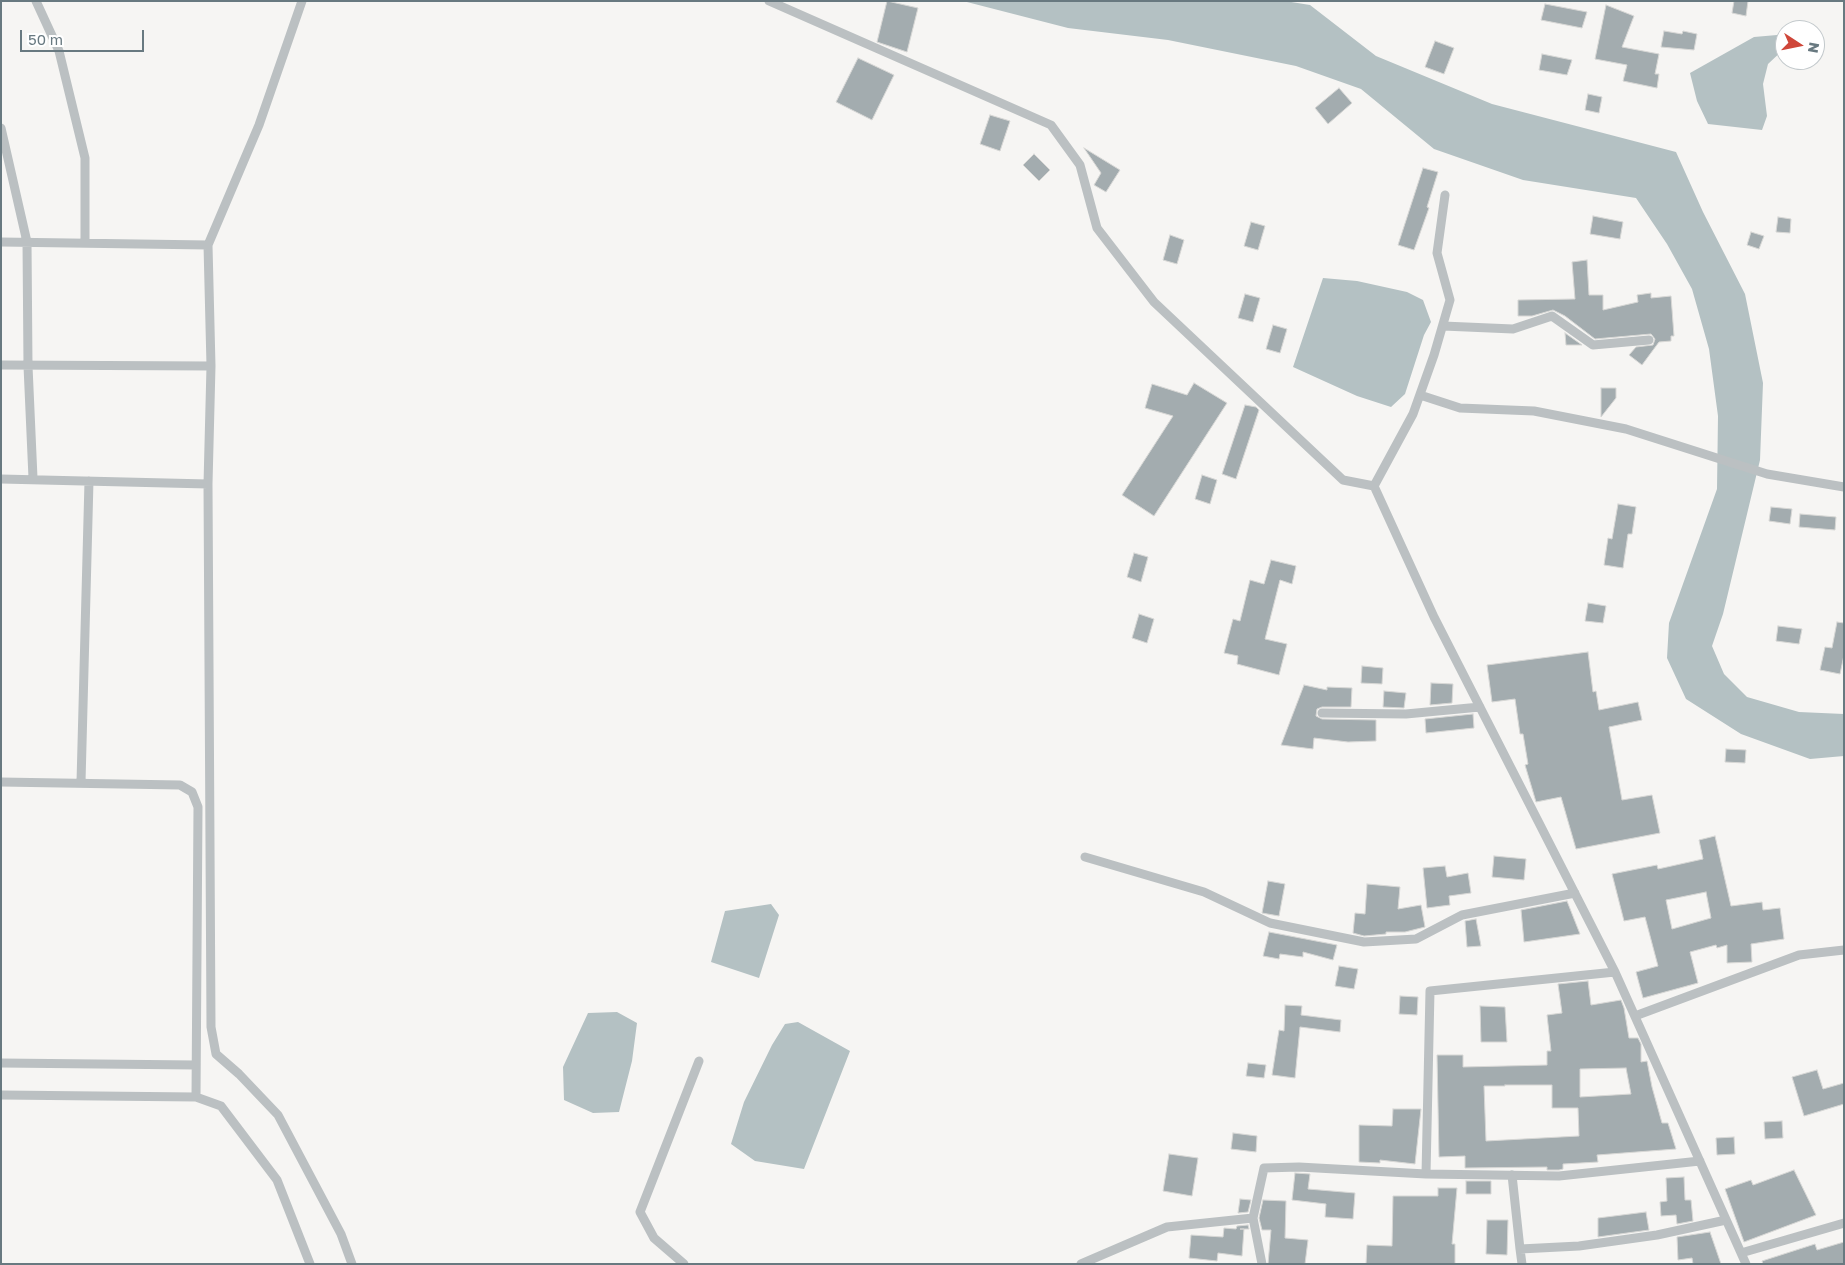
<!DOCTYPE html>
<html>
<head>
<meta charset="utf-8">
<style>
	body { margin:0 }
	#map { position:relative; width:1845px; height:1265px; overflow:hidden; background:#f6f5f3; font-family:"Golos Text",sans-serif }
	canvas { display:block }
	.frame { position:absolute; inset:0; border:2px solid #687980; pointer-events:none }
	.north { position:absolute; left:1775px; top:20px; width:50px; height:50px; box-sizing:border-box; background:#fff; border:1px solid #c3c9cc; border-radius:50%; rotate:101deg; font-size:14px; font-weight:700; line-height:20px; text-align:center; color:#687980 }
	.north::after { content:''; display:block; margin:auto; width:18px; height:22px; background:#cf4639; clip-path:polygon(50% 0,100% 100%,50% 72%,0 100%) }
	.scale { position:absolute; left:20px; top:30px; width:124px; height:22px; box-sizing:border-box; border:2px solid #687980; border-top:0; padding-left:6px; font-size:15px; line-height:18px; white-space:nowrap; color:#687980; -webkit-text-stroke:4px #fff; paint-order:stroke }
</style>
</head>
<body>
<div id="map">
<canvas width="1845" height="1265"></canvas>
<div class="frame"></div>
<div class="north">N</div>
<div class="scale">50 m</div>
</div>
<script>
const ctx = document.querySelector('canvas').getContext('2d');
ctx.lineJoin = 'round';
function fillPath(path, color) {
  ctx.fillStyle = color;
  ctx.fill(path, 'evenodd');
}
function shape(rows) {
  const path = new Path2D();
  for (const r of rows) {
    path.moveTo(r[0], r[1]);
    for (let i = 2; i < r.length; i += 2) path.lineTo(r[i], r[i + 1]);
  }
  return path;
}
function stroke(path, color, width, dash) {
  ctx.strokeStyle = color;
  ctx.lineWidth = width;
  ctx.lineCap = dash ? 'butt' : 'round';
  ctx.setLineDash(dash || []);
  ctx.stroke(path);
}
const water = shape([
	[963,1,1285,1,1310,5,1376,56,1492,104,1676,152,1703,212,1745,294,1763,383,1760,460,1723,614,1712,646,1724,674,1747,697,1799,712,1844,714,1844,756,1810,759,1741,734,1686,699,1667,658,1669,623,1717,489,1718,416,1709,349,1692,289,1667,244,1636,198,1523,180,1434,149,1361,89,1296,66,1168,40,1068,28],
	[1777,35,1784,49,1768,64,1763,84,1767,116,1762,130,1708,124,1697,101,1690,73,1754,37],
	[1323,278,1357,281,1407,292,1423,300,1431,322,1424,335,1405,394,1391,407,1357,396,1293,367],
	[771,904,779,915,759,978,711,962,725,911],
	[617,1012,637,1023,632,1061,619,1112,593,1113,564,1100,563,1067,588,1013],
	[798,1022,850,1051,804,1169,755,1161,731,1144,744,1102,772,1045,785,1024]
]);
const building = shape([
	[887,1,918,8,907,52,877,42,887,1],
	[1734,1,1748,1,1746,16,1732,13,1734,1],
	[1545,4,1587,12,1582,28,1541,20,1545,4],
	[1606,5,1634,16,1622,47,1659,54,1655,74,1659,74,1657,88,1623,81,1627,65,1595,59,1606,5],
	[1664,31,1682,34,1683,31,1697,34,1694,50,1661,47,1664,31],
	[1435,41,1454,48,1444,74,1425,67,1435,41],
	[1542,54,1572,60,1567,75,1539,70,1542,54],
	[858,58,894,75,872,120,836,102,858,58],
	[1339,88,1352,103,1328,124,1315,108,1339,88],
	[1588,94,1602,97,1599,113,1585,110,1588,94],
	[990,115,1010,121,1000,151,980,144,990,115],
	[1084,148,1120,170,1106,192,1094,185,1101,173,1084,148],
	[1034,154,1050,170,1039,181,1023,165,1034,154],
	[1423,168,1438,172,1427,207,1429,208,1414,250,1398,245,1423,168],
	[1593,216,1623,222,1620,239,1590,234,1593,216],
	[1778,217,1791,219,1790,233,1776,232,1778,217],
	[1251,222,1265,226,1258,250,1244,246,1251,222],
	[1751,232,1764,236,1759,249,1747,245,1751,232],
	[1170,235,1184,240,1177,264,1163,260,1170,235],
	[1587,260,1589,295,1603,295,1603,310,1638,302,1637,295,1651,293,1651,298,1671,296,1674,336,1671,336,1671,341,1659,342,1642,365,1629,355,1636,347,1653,345,1655,339,1651,334,1595,339,1565,316,1553,310,1532,316,1518,316,1518,300,1575,299,1572,262,1587,260],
	[1245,294,1260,298,1253,322,1238,318,1245,294],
	[1273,325,1287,329,1280,353,1266,349,1273,325],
	[1565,333,1582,345,1566,345,1565,333],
	[1194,383,1227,403,1154,516,1122,495,1173,416,1145,408,1152,384,1187,395,1194,383],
	[1601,388,1616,388,1616,398,1601,417,1601,388],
	[1245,405,1256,407,1259,410,1236,479,1222,474,1245,405],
	[1202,475,1217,480,1210,504,1195,499,1202,475],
	[1618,504,1636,507,1632,534,1628,534,1623,568,1604,565,1608,538,1612,539,1618,504],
	[1771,507,1792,509,1790,524,1769,521,1771,507],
	[1800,514,1836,517,1835,530,1799,527,1800,514],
	[1134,553,1148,557,1141,582,1127,577,1134,553],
	[1271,560,1296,566,1292,584,1280,580,1265,639,1287,644,1279,675,1237,664,1238,656,1224,653,1233,619,1240,621,1250,580,1264,584,1271,560],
	[1588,603,1606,606,1603,623,1585,621,1588,603],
	[1139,614,1154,619,1147,643,1132,638,1139,614],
	[1837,622,1844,623,1844,655,1840,674,1820,670,1825,647,1832,648,1837,622],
	[1778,626,1802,629,1799,644,1776,641,1778,626],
	[1588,652,1593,692,1596,691,1599,710,1638,702,1642,720,1609,727,1622,800,1652,795,1660,833,1576,849,1561,797,1536,802,1525,765,1528,764,1523,734,1520,734,1515,699,1492,702,1487,665,1588,652],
	[1362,666,1383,668,1382,684,1361,683,1362,666],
	[1431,683,1453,684,1452,703,1430,705,1431,683],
	[1304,685,1327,690,1327,687,1352,688,1351,707,1322,707,1317,709,1316,716,1322,719,1376,720,1376,741,1348,742,1314,738,1313,749,1281,745,1304,685],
	[1384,691,1406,693,1404,708,1383,707,1384,691],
	[1473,714,1474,728,1426,733,1425,719,1473,714],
	[1726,749,1746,750,1745,763,1725,762,1726,749],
	[1715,836,1731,906,1762,902,1763,910,1780,908,1784,939,1751,944,1752,962,1727,963,1727,945,1717,948,1716,945,1690,952,1698,983,1643,998,1636,972,1658,966,1645,917,1624,921,1612,874,1657,865,1658,869,1703,859,1699,840,1715,836],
	[1706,892,1711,918,1672,929,1666,900,1706,892],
	[1494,856,1526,859,1524,880,1492,877,1494,856],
	[1445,866,1447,877,1468,873,1471,893,1449,896,1450,905,1427,908,1423,868,1445,866],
	[1268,881,1285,884,1279,916,1262,913,1268,881],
	[1367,884,1400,887,1398,909,1421,905,1425,927,1405,932,1386,932,1386,934,1364,936,1353,933,1355,913,1365,914,1367,884],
	[1567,901,1580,934,1524,942,1521,910,1567,901],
	[1476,919,1481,946,1467,947,1465,921,1476,919],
	[1269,932,1337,945,1333,960,1303,952,1303,957,1280,954,1279,959,1263,956,1269,932],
	[1339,966,1358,969,1354,989,1335,986,1339,966],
	[1588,981,1591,1005,1621,1000,1624,1008,1629,1038,1638,1038,1641,1044,1641,1062,1647,1061,1652,1087,1662,1123,1668,1123,1676,1149,1597,1155,1598,1162,1563,1164,1563,1169,1559,1170,1547,1170,1547,1167,1465,1168,1465,1156,1439,1157,1437,1055,1463,1055,1463,1067,1547,1065,1547,1051,1551,1051,1547,1015,1562,1013,1558,984,1588,981],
	[1626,1068,1631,1094,1580,1097,1580,1069,1626,1068],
	[1505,1085,1552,1085,1552,1108,1578,1108,1579,1136,1486,1141,1484,1086,1505,1086,1505,1085],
	[1400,996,1418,997,1417,1015,1399,1014,1400,996],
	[1285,1005,1302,1006,1301,1015,1341,1020,1340,1032,1300,1027,1295,1078,1272,1075,1279,1030,1284,1031,1285,1005],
	[1480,1006,1505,1007,1507,1042,1481,1042,1480,1006],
	[1248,1063,1266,1065,1264,1078,1246,1076,1248,1063],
	[1817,1070,1823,1089,1844,1083,1844,1104,1804,1116,1792,1077,1817,1070],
	[1393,1109,1421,1109,1415,1164,1380,1160,1380,1163,1359,1162,1359,1125,1392,1126,1393,1109],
	[1782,1121,1783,1138,1765,1139,1764,1122,1782,1121],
	[1233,1133,1257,1136,1256,1152,1231,1149,1233,1133],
	[1734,1137,1735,1154,1717,1155,1716,1138,1734,1137],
	[1169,1154,1198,1158,1192,1196,1163,1191,1169,1154],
	[1794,1170,1816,1215,1744,1242,1725,1189,1751,1180,1753,1185,1794,1170],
	[1295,1173,1310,1174,1308,1189,1355,1193,1353,1219,1325,1217,1326,1204,1292,1200,1295,1173],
	[1684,1177,1685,1200,1691,1200,1693,1221,1677,1224,1676,1215,1661,1216,1660,1202,1667,1201,1666,1178,1684,1177],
	[1466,1181,1491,1181,1491,1194,1466,1194,1466,1181],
	[1438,1188,1457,1188,1452,1244,1455,1244,1455,1264,1366,1264,1367,1245,1392,1246,1393,1196,1438,1196,1438,1188],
	[1240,1199,1251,1200,1248,1212,1238,1213,1240,1199],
	[1263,1200,1286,1201,1285,1238,1308,1240,1305,1264,1268,1264,1271,1230,1262,1230,1259,1218,1263,1200],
	[1646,1212,1649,1230,1598,1237,1598,1218,1646,1212],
	[1487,1220,1508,1220,1507,1255,1486,1254,1487,1220],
	[1248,1225,1249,1229,1240,1229,1244,1229,1242,1256,1218,1253,1217,1261,1189,1258,1191,1235,1223,1237,1224,1228,1236,1229,1237,1226,1248,1225],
	[1710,1232,1721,1264,1693,1264,1692,1258,1678,1260,1677,1237,1710,1232],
	[1844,1242,1844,1264,1763,1264,1762,1261,1815,1244,1817,1250,1844,1242]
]);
const minor = shape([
	[36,1,59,51,85,158,85,242],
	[769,1,1051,125,1080,165,1097,228,1154,302,1343,480,1374,486,1434,617,1615,972,1746,1264],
	[1,128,27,242,28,366,33,478],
	[1,242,208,245,211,366,208,484,211,1027,216,1054,239,1074,278,1115,341,1234,352,1264],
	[208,245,259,125,302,1],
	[1443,326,1513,329,1552,316,1593,345,1649,340],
	[1,365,211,366],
	[1420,395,1460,408,1534,411,1626,429,1767,474,1844,487],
	[1,479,208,484],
	[1374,486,1413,414,1434,355,1450,300,1437,253,1445,195],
	[1322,713,1406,714,1480,707],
	[1,782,180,785,192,792,198,807,196,1097],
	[81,782,89,481],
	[1085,857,1204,892,1270,923,1364,942,1416,939,1462,915,1575,893],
	[1635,1016,1799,955,1844,950],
	[1,1063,196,1065],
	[1,1095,196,1097,221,1106,277,1180,310,1264],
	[1426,1174,1559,1176,1700,1161],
	[1512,1175,1520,1249,1579,1246,1657,1235,1726,1220],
	[1253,1218,1262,1264],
	[1520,1249,1522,1264],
	[1741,1253,1844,1223],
	[684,1264,654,1238,640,1212,699,1061],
	[1081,1264,1167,1227,1253,1218,1264,1168,1299,1167,1426,1174,1430,991,1615,972]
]);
fillPath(water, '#b4c1c3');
fillPath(building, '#a3acaf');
stroke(building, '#d7d7d5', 1);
stroke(minor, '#bbc0c2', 9);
</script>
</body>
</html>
